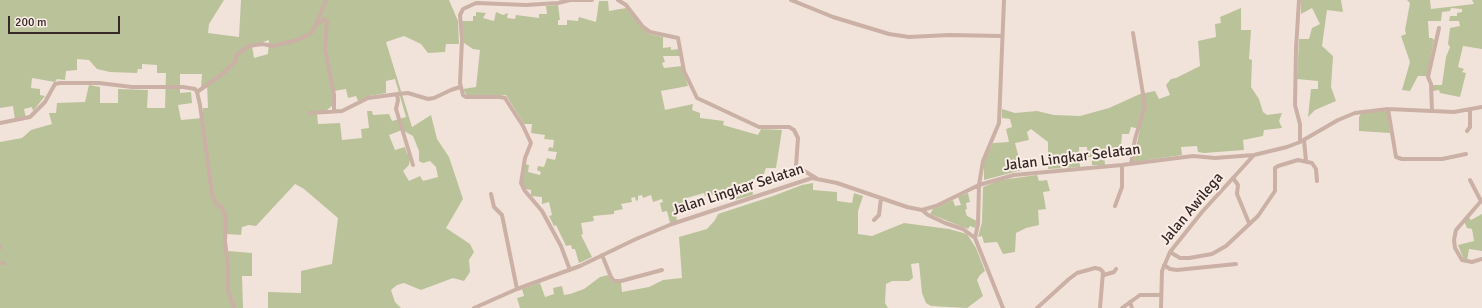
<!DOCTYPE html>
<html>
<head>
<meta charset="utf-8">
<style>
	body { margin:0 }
	#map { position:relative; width:1482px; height:308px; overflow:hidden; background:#f2e3da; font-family:Signika,sans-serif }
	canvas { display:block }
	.scale { position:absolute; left:8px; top:16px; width:112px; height:18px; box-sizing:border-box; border:2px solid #362927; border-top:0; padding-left:5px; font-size:12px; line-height:14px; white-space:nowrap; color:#362927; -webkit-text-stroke:3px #faede6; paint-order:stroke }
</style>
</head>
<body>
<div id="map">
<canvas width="1482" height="308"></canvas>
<div class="scale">200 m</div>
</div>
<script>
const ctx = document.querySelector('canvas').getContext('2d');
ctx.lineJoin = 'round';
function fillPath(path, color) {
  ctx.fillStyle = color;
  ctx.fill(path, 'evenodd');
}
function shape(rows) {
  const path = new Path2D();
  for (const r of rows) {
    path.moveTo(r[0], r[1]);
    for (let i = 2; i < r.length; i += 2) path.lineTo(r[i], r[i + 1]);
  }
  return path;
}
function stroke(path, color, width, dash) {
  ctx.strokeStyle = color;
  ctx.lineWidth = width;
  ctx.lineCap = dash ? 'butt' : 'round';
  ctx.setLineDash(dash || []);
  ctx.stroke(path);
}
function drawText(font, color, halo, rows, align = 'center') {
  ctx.font = font + ' Signika,sans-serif';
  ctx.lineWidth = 4;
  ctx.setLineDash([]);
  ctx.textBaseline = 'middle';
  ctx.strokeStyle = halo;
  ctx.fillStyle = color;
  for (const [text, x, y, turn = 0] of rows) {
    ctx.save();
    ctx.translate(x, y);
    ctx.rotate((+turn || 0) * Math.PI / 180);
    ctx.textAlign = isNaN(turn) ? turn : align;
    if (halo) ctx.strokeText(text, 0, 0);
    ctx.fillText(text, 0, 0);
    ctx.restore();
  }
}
const green = shape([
	[0,0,224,0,209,24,208,33,239,37,241,0,449,0,458,21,459,44,446,44,445,52,428,53,421,44,404,36,386,42,412,127,431,115,437,139,449,157,463,199,446,228,470,244,474,252,469,260,470,272,464,281,453,278,421,290,404,283,397,285,391,290,395,302,401,308,268,308,268,292,301,293,301,271,332,264,338,218,304,189,295,184,256,226,249,225,242,227,241,235,227,234,226,241,228,251,252,253,252,276,242,276,243,308,0,308,0,142,22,138,31,130,52,124,49,113,56,113,57,103,85,102,89,85,100,87,100,103,118,103,118,89,148,90,147,108,165,108,166,73,157,73,157,65,142,64,142,69,138,69,137,73,110,72,97,69,89,60,77,59,77,70,66,71,65,80,57,79,55,82,32,78,31,88,40,89,40,95,45,96,33,111,32,107,24,109,26,118,15,120,13,106,0,108],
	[269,40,268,54,254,58,252,46],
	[180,74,202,74,201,87,207,83,208,108,203,108,203,118,181,120,178,105,192,103,191,92,180,93],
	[395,79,406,117,392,121,389,114,373,115,372,111,367,111,369,128,361,129,362,138,342,140,340,123,318,124,317,113,327,110,333,105,334,91,346,89,348,98,356,96,358,101,369,96,386,93,386,81],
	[402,130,413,136,419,151,419,161,423,163,430,161,436,167,438,177,423,181,420,176,409,181,403,171,409,165,411,153,407,154,405,147,395,150,389,135],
	[1301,0,1341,0,1343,12,1327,10,1322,46,1333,56,1331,87,1336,101,1315,110,1308,117,1311,89,1318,89,1318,81,1297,79,1299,39,1309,39,1312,28,1320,24,1312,8,1301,14],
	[1407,0,1430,0,1431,9,1474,4,1472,0,1482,0,1482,49,1463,46,1458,67,1464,69,1462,72,1466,73,1460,97,1440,93,1439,90,1433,91,1432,85,1442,85,1446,57,1450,47,1448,44,1450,28,1460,26,1459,21,1449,21,1450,16,1457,16,1457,13,1462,12,1462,9,1451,8,1450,11,1442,12,1441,21,1428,21,1429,38,1432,38,1434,40,1427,76,1418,76,1410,91,1402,90,1410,62,1401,36,1406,34,1405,30,1410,3],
	[599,1,608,1,609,11,626,8,649,34,663,37,663,48,671,47,671,50,679,49,680,56,663,56,665,62,662,63,664,68,682,66,688,86,661,91,665,110,693,104,692,110,700,113,700,118,724,121,723,125,758,135,761,129,782,130,776,168,766,168,762,179,751,179,753,195,731,201,728,190,710,196,710,195,705,196,704,193,683,199,683,205,675,208,677,221,670,223,667,211,662,212,660,203,663,202,662,199,653,202,651,195,643,198,642,195,638,196,638,200,636,201,635,197,631,198,632,202,621,204,623,209,614,211,614,214,593,216,594,221,581,223,583,234,581,235,592,257,579,263,575,249,572,249,571,245,566,246,556,225,554,226,549,216,552,215,549,202,542,204,542,197,531,196,531,190,525,189,522,182,525,164,529,165,528,172,540,175,541,172,537,170,538,166,544,167,547,158,555,160,557,152,548,151,549,147,553,148,554,140,544,139,545,135,531,133,532,124,524,124,506,95,468,96,466,94,463,89,476,87,480,50,473,49,464,43,462,21,473,21,473,16,476,16,476,12,486,13,483,18,494,21,496,12,503,15,508,13,507,18,515,19,516,15,539,18,539,14,547,14,546,6,558,5,560,20,558,20,558,25,567,25,567,20,578,21,579,17,596,22],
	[1241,8,1241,30,1251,30,1249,59,1252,60,1251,87,1259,99,1263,112,1267,115,1282,113,1279,121,1282,128,1264,130,1263,136,1243,140,1244,150,1204,153,1198,152,1197,146,1181,147,1182,155,1133,162,1140,129,1131,127,1129,134,1122,134,1121,146,1104,154,1105,165,1092,165,1092,157,1088,157,1087,147,1079,147,1080,167,1048,169,1048,142,1031,129,1027,132,1029,140,1015,143,1022,170,984,180,984,161,993,143,1009,142,1006,129,1012,127,1010,119,1002,118,1002,109,1015,113,1037,111,1054,115,1080,116,1109,108,1140,94,1155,91,1159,99,1170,95,1166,85,1171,79,1176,78,1200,66,1198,41,1216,37,1215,24,1221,23,1220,17],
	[1387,110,1390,133,1359,131,1359,117,1362,112],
	[1037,175,1039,181,1047,180,1050,191,1043,192,1046,209,1038,210,1039,225,1026,228,1016,233,1015,252,1003,254,997,242,984,243,982,236,978,237,982,222,983,187,1001,180],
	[813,183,813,190,837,192,837,201,852,203,854,193,863,196,858,211,858,234,872,236,904,223,949,229,967,234,976,248,985,271,980,275,977,280,983,296,967,308,931,306,926,303,922,293,919,263,911,264,913,278,909,281,892,281,886,284,885,303,888,308,520,308,517,298,524,296,522,289,540,283,545,297,554,294,553,288,562,286,564,295,570,294,584,289,600,277,608,275,612,282,621,283,622,292,649,287,663,280,682,278,679,237,707,229,715,220,718,214,773,196,802,185],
	[968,193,970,202,966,203,967,209,965,210,967,216,977,221,975,228,970,226,968,229,930,214,933,209,953,200,955,206,961,205,958,197],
	[1482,214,1482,251,1469,249,1467,261,1464,260,1458,245,1474,241,1472,229,1467,228,1464,221,1468,216,1471,220]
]);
const minor = shape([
	[570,0,592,0],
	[618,0,626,5,643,27,650,32,678,38,684,71,697,98,759,127,789,127,794,130,798,138,796,166,816,178],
	[791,0,833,17,889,34,909,37,949,35,1002,36],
	[1299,0,1296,49,1295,105,1300,124,1300,142],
	[317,24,325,19,327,22,325,50,334,95,334,111],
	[197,92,221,75,235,62,236,55,249,46,262,44,273,46,297,40,310,34,314,29,326,0],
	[397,94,398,100,396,109,413,165],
	[1388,109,1396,157,1402,159,1442,159,1466,154],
	[1432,111,1431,84,1428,77,1439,28],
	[310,113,342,111,368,98,398,94,408,93,428,99,434,98,451,90,460,87],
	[0,123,30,117,45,102,55,84,60,83,99,83,132,87,183,87,195,89,197,92,200,105,212,194,217,205,222,207,226,220,225,241,228,267,228,291,234,308],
	[1467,131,1470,127,1470,110],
	[1304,140,1306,161],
	[1131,164,1135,139,1145,106,1133,33],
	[1233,178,1238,185,1237,194,1249,223],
	[1470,180,1481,201],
	[491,194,494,207,502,215,517,289],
	[1482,200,1456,230,1454,240,1455,248,1462,260,1472,262,1482,259],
	[1115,206,1122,187,1122,165],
	[922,210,928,215,945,223,963,229,975,238,1003,308],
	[874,220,879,215,881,198],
	[975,238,978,224,979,185,983,161,999,123,1004,0],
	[0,248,0,246],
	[1170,252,1180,258,1189,258,1212,254,1226,246,1258,216,1275,191,1275,168,1278,166,1298,160,1312,163,1316,169,1317,181],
	[602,255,611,277,614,281,621,281,662,270],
	[0,263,4,263],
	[1164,265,1170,269,1177,270,1236,264],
	[570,270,561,246,542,211,525,191,521,183,525,158,531,143,523,126,505,98,500,97,466,97,463,95,460,83,462,39,460,15,463,9,476,3,526,5,558,3,570,0],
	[1104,275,1114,272,1116,269],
	[1130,302,1132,308],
	[474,308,517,289,580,266,636,239,672,224,812,178,837,183,907,207,922,210,936,206,979,185,1014,175,1122,165,1193,156,1215,158,1254,155,1287,147,1300,142,1338,120,1355,113,1388,109,1454,112,1482,107],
	[1037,308,1069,279,1077,273,1095,268,1100,269,1103,272,1100,308],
	[1122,308,1140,295,1160,295],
	[1161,308,1162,271,1170,252,1202,212,1254,155]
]);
const streetNames = [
	["Jalan Lingkar Selatan",1072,158,-7],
	["Jalan Lingkar Selatan",738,190,-18],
	["Jalan Awilega",1192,209,-50]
];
fillPath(green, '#bac299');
stroke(minor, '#cbb0a5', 4);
drawText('15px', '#362927', '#faede6', streetNames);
</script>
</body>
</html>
